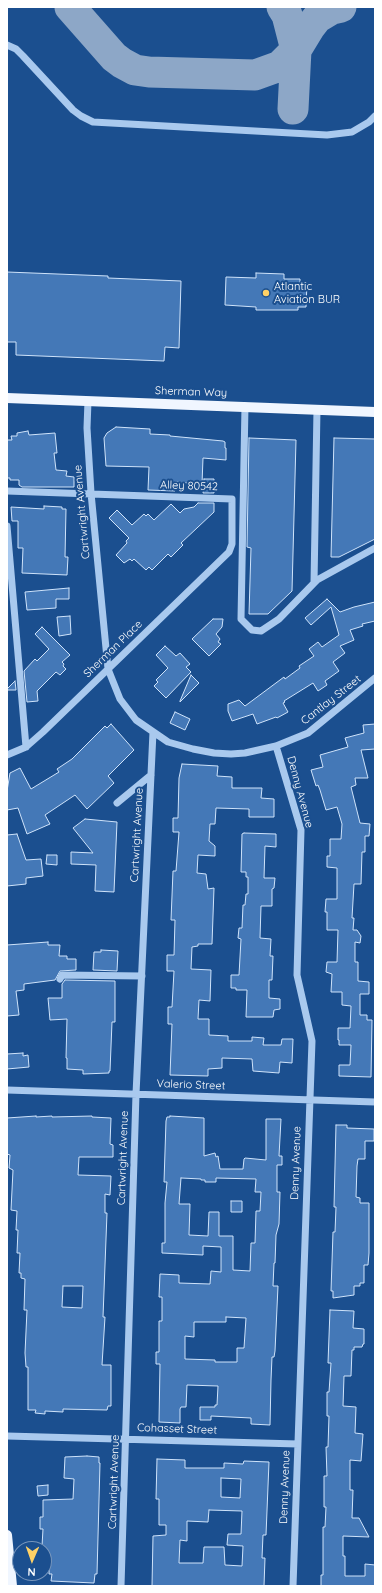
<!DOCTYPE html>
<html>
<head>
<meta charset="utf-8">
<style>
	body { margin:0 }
	#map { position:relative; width:382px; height:1593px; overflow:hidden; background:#1b4f8f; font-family:Quicksand,sans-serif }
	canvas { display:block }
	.frame { position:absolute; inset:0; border:8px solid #fff; pointer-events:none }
	.north { position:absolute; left:12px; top:1541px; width:40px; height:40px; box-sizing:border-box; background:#1b4f8f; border:1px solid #7695bc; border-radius:50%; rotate:182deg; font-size:11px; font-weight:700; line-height:16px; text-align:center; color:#fff }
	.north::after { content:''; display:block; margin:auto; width:14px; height:18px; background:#ffd166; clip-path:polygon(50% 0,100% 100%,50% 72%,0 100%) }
</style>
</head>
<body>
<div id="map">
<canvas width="382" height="1593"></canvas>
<div class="frame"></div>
<div class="north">N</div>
</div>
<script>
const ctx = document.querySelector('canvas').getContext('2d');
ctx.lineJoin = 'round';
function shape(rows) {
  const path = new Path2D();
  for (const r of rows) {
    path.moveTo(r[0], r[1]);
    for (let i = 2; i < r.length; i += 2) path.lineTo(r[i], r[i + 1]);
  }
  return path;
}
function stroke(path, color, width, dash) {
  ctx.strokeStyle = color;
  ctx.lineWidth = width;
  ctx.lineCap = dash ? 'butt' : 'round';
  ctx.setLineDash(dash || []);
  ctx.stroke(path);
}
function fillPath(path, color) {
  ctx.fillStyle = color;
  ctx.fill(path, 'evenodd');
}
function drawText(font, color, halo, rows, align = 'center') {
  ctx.font = font + ' Quicksand,sans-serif';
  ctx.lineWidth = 4;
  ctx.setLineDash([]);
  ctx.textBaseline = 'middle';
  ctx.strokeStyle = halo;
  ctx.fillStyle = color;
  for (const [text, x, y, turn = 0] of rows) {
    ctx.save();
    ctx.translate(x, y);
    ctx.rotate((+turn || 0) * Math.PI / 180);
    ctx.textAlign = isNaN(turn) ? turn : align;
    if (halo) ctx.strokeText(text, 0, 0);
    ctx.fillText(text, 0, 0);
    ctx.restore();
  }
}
const taxiway = shape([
	[70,7,114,57,122,63,135,70,149,72,255,75,280,66,296,50,310,27,317,18,332,9,341,7],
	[282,7,287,15,296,50,293,109]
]);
const building = shape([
	[7,272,108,276,108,278,181,281,179,348,165,347,164,361,16,355,16,342,7,342,7,272],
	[256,273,284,274,284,279,300,279,300,283,307,283,306,307,298,307,298,310,256,310,256,307,225,305,226,277,256,278,256,273],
	[116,427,150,429,150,434,170,435,170,436,223,441,225,442,225,448,226,448,226,460,203,458,202,484,175,482,175,491,148,490,149,467,106,466,104,438,107,433,116,427],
	[28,431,29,435,55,433,57,453,54,453,56,470,67,471,66,476,74,477,74,487,22,487,19,485,19,480,10,480,10,478,7,478,7,440,12,440,11,436,17,436,17,433,28,431],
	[249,438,296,440,292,591,268,614,249,614,251,548,247,547,249,438],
	[334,438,375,439,375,539,339,557,331,557,334,438],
	[204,479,214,479,214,493,203,493,204,479],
	[198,503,214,503,214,512,181,543,183,545,171,557,168,554,152,570,149,567,146,570,134,559,132,561,130,559,124,563,116,555,127,543,126,541,129,538,109,518,117,510,132,525,144,514,146,516,148,514,154,520,171,504,180,513,184,509,194,507,198,503],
	[44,506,62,507,62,509,66,509,65,557,68,557,67,575,22,573,23,548,18,548,18,521,12,521,11,507,44,509,44,506],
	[69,588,69,599,56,599,56,608,27,610,25,592,69,588],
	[327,599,340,612,354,607,375,602,375,621,362,624,363,626,350,630,354,640,340,646,345,653,333,662,339,671,325,681,327,685,318,691,313,683,284,701,285,702,283,703,288,712,277,718,276,717,257,724,253,714,232,721,228,711,228,704,239,700,245,706,284,677,285,679,300,668,299,666,314,656,309,649,318,642,322,647,339,635,331,607,311,625,305,618,327,599],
	[70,616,71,634,59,636,57,617,70,616],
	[213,619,223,619,222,627,216,634,220,639,218,642,221,644,209,656,192,639,213,619],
	[42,627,70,655,62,662,64,664,63,666,66,669,60,675,56,672,37,691,38,701,27,702,24,671,35,659,37,661,49,649,35,634,42,627],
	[165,646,176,656,180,653,190,664,186,667,191,672,166,698,154,686,158,682,156,680,168,668,156,655,165,646],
	[191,675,199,683,180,702,180,701,191,675],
	[15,681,16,690,7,690,7,689,15,681],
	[175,712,190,719,185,730,170,723,175,712],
	[111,724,134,750,108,776,114,783,87,809,75,795,45,815,50,824,27,834,18,808,7,810,7,791,10,773,20,768,31,789,59,772,57,769,72,759,105,726,107,728,111,724],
	[375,724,375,749,361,750,368,778,355,778,356,785,351,787,360,823,370,824,369,836,365,836,365,852,362,852,361,884,354,884,352,918,354,918,353,930,357,930,361,936,360,943,355,942,355,962,358,962,358,981,369,982,369,994,360,994,360,1015,367,1015,367,1020,372,1020,371,1077,339,1076,339,1065,350,1065,351,1045,339,1045,339,1040,338,1040,338,1028,350,1028,351,1006,342,1005,342,992,331,992,332,974,326,972,327,962,337,962,338,930,327,930,327,912,325,912,326,899,337,899,337,868,327,867,327,856,330,856,330,839,341,839,342,824,337,807,326,810,320,790,318,785,316,786,311,770,323,767,320,755,348,747,345,738,364,733,363,725,375,724],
	[182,764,218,766,217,776,232,777,232,788,262,788,261,798,274,799,274,817,249,817,249,809,216,808,215,824,210,824,209,841,215,846,215,856,198,855,197,873,206,874,208,889,214,888,212,944,198,944,198,946,192,947,191,969,211,970,210,1001,199,1000,198,1019,209,1019,209,1035,228,1036,228,1041,252,1041,252,1037,264,1038,263,1045,281,1045,282,1039,293,1039,292,1063,280,1062,279,1073,253,1071,252,1059,222,1058,222,1068,208,1069,208,1076,170,1075,172,1024,168,1024,168,1007,172,1007,174,971,167,971,167,955,174,955,175,920,171,920,173,871,176,871,179,832,173,832,173,818,178,818,179,778,182,764],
	[85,819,117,822,114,892,95,891,96,865,71,864,71,852,93,853,73,828,85,819],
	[244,833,276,834,276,847,265,846,264,878,275,878,274,888,272,889,272,906,261,906,260,938,271,939,270,956,273,956,272,980,269,980,269,998,280,999,280,1009,274,1010,273,1017,246,1017,247,990,236,990,236,988,231,988,231,975,239,975,241,939,238,938,239,928,242,928,243,905,245,905,246,894,248,894,248,877,246,877,246,872,241,872,242,834,244,833],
	[17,834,26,860,41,859,43,876,26,878,26,884,7,886,7,835,17,834],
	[47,855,57,855,57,865,46,864,47,855],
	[48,942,48,945,60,945,59,956,67,956,67,959,76,959,76,970,60,971,55,980,24,984,24,990,16,991,19,1015,7,1016,7,945,48,942],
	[101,950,118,951,117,971,93,970,94,952,101,952,101,950],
	[65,980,115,981,115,1022,112,1022,110,1071,109,1071,109,1073,83,1074,83,1070,67,1069,67,1058,66,1058,67,1019,50,1020,48,998,62,998,62,984,65,980],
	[23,1053,23,1056,28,1055,29,1067,7,1069,7,1054,23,1053],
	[36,1116,36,1117,52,1116,52,1117,92,1116,92,1117,111,1118,110,1144,113,1145,113,1157,79,1157,78,1175,111,1176,110,1195,105,1194,105,1213,107,1213,103,1317,105,1317,102,1365,111,1365,111,1406,108,1406,107,1410,63,1409,63,1412,45,1411,45,1414,35,1413,36,1410,28,1410,28,1367,26,1367,25,1353,27,1310,24,1310,25,1279,21,1278,21,1273,19,1273,20,1253,17,1253,18,1230,16,1230,17,1211,11,1210,13,1170,9,1168,10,1155,7,1154,7,1118,36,1116],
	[63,1286,83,1286,82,1308,62,1307,63,1286],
	[170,1116,204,1118,204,1156,215,1153,216,1157,218,1156,220,1169,243,1169,244,1159,245,1158,266,1160,266,1119,281,1119,279,1156,282,1156,282,1165,277,1165,277,1192,280,1192,279,1224,276,1235,275,1263,274,1263,273,1286,278,1286,275,1351,274,1357,272,1357,271,1380,270,1425,251,1424,251,1418,211,1416,211,1420,200,1420,200,1407,215,1407,215,1405,217,1405,218,1386,187,1385,186,1407,181,1407,180,1409,180,1423,159,1422,160,1364,156,1364,156,1352,159,1352,159,1321,162,1321,162,1297,159,1297,160,1274,179,1275,179,1283,210,1284,211,1271,221,1272,221,1247,203,1246,203,1255,162,1253,162,1243,165,1243,165,1203,167,1182,164,1182,166,1121,167,1117,170,1117,170,1116],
	[181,1178,201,1179,201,1180,205,1180,205,1182,216,1182,216,1178,256,1179,255,1192,261,1192,260,1211,256,1211,255,1243,251,1243,250,1271,233,1270,233,1236,219,1236,219,1212,209,1212,208,1236,189,1235,190,1204,179,1204,181,1178],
	[226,1317,246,1318,244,1348,237,1348,237,1362,215,1362,215,1360,185,1359,185,1336,194,1337,194,1322,226,1322,226,1317],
	[336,1125,347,1125,347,1128,374,1129,374,1141,365,1141,365,1159,358,1159,357,1166,356,1197,360,1198,360,1203,369,1203,369,1253,368,1265,364,1265,364,1283,360,1283,360,1286,354,1286,354,1295,333,1298,333,1291,331,1291,333,1232,335,1232,336,1207,334,1207,336,1125],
	[231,1201,242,1201,242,1212,231,1212,231,1201],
	[330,1310,354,1311,353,1328,364,1329,364,1344,363,1344,362,1347,354,1347,354,1350,352,1350,351,1376,344,1376,343,1406,356,1407,355,1433,363,1434,361,1461,350,1460,350,1490,353,1490,352,1518,359,1518,369,1537,343,1536,343,1556,345,1556,345,1576,365,1576,365,1564,375,1565,375,1586,321,1586,321,1575,323,1575,323,1527,325,1527,326,1507,324,1507,324,1476,327,1476,326,1447,328,1447,329,1416,327,1416,327,1392,329,1392,331,1363,328,1363,330,1310],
	[87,1456,99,1457,99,1463,100,1463,97,1574,95,1574,94,1583,51,1581,52,1574,49,1574,49,1570,47,1570,47,1568,44,1568,44,1553,42,1546,43,1529,40,1529,40,1517,43,1517,43,1500,73,1499,74,1479,64,1478,65,1457,87,1456],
	[157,1459,185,1460,185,1468,224,1468,224,1463,243,1464,244,1461,269,1462,266,1535,263,1535,262,1558,265,1558,264,1586,152,1586,153,1536,166,1535,166,1525,159,1525,159,1499,156,1499,157,1459],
	[221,1478,241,1479,240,1498,221,1497,221,1478],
	[209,1510,242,1511,241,1534,228,1534,227,1545,243,1546,242,1566,225,1565,224,1547,204,1547,203,1563,179,1563,180,1540,187,1541,187,1521,208,1522,209,1510],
	[48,1485,48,1495,38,1496,37,1486,48,1485]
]);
const minor = shape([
	[7,45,16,49,23,56,73,110,81,116,93,122,327,135,352,132,369,122,375,116],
	[88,401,87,428,91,493,108,669,120,699,136,720,168,742,193,749,214,753,231,754,245,753,276,746,308,733,375,678],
	[245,406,241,619,252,630,261,631,279,619,317,580,375,548],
	[7,491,232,499,232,544,229,552,43,732,26,747,7,755],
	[7,526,26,747],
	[314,583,317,409],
	[276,746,301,830,297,975,312,1041,293,1586],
	[117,803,151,775],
	[60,979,62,975,142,976],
	[7,1090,375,1102],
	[7,1436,298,1444],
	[121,1586,136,1094,153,732]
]);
const major = shape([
	[7,398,375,412],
	[7,1535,12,1586]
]);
const markers = [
	[266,293,4,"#ffd166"]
];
const poiNames = [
	["Atlantic",274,287],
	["Aviation BUR",274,300]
];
const streetNames = [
	["Sherman Way",191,392,2],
	["Alley 80542",189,486,2],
	["Cartwright Avenue",82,512,-95],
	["Sherman Place",113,649,-44],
	["Cantlay Street",331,700,-38],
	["Denny Avenue",300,792,75],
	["Cartwright Avenue",137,835,-87],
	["Valerio Street",191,1085,2],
	["Cartwright Avenue",123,1158,-88],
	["Denny Avenue",296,1163,-88],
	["Cohasset Street",177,1429,2],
	["Cartwright Avenue",114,1482,-88],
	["Denny Avenue",285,1487,-88]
];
stroke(taxiway, '#8da7c7', 31);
fillPath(building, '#4478b7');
stroke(building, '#cfe3fa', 1);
stroke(minor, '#a9c9ee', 7);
stroke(major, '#f0f6ff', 10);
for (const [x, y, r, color] of markers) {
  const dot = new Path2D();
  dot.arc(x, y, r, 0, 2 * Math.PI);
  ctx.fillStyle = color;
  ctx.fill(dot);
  stroke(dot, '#1b4f8f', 1.5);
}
drawText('11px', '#fff', '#1b4f8f', poiNames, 'left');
drawText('11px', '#fff', '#1b4f8f', streetNames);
</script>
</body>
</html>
